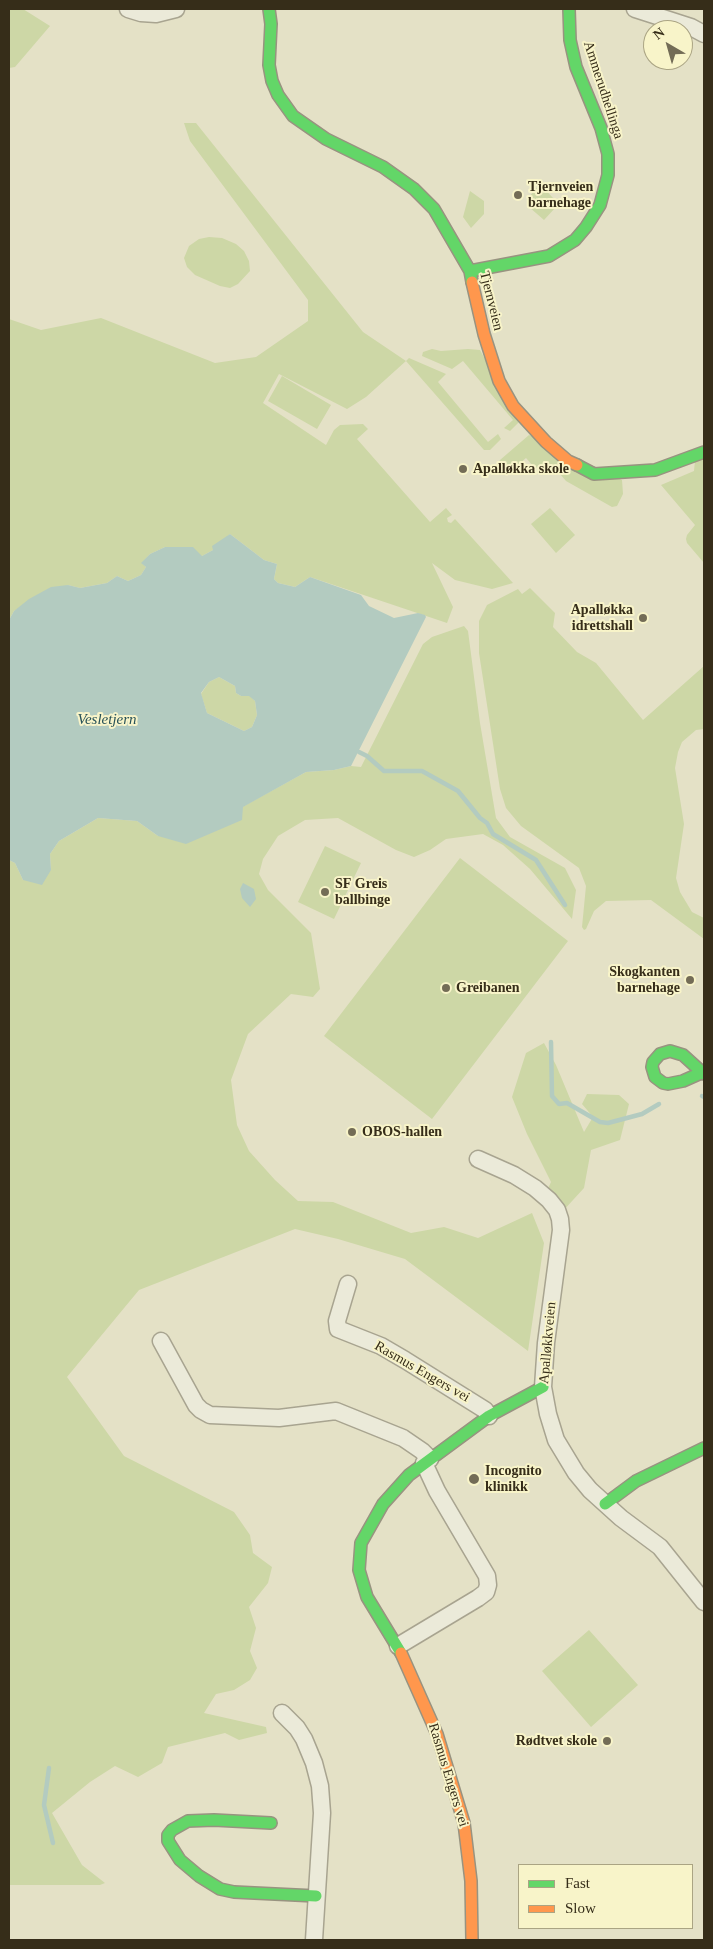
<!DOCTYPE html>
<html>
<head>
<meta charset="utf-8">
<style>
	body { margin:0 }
	#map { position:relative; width:713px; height:1949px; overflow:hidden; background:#e4e1c6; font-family:Georgia,serif }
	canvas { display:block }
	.frame { position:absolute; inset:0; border:10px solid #362d19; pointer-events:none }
	.legend { position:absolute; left:518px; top:1864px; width:175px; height:65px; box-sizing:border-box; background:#f8f4c9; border:1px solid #aaa483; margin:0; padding:6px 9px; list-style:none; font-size:15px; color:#362d19 }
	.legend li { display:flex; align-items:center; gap:10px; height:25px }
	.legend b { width:25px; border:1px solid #aaa483 }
	.north { position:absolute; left:643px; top:20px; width:50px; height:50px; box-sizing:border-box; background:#f8f4c9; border:1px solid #aaa483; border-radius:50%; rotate:322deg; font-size:14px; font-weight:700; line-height:20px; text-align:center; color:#362d19 }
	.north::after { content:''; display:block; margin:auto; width:18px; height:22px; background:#736c56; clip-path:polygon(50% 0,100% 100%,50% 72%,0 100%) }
</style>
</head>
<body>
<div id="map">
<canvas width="713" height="1949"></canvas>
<div class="frame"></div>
<ul class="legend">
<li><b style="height:6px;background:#63d668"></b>Fast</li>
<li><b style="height:6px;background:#ff974d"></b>Slow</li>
</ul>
<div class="north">N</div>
</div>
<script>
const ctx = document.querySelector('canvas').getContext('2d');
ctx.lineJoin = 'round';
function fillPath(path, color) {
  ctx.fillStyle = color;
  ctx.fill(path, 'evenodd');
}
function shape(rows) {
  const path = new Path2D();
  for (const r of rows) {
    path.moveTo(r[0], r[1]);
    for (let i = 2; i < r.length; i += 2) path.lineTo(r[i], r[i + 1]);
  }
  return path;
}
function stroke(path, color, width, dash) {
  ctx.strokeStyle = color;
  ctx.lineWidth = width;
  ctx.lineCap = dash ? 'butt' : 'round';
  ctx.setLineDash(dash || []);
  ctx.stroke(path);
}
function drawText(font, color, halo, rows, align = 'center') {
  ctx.font = font + ' Georgia,serif';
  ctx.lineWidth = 4;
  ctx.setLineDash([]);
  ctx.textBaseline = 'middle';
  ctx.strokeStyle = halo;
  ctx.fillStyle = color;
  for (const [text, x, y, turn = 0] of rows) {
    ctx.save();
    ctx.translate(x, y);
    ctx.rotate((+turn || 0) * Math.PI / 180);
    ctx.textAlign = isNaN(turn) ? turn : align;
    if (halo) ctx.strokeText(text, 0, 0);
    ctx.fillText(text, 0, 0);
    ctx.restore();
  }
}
const green = shape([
	[9,9,23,9,50,26,15,67,9,68],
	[184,123,196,123,363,332,406,361,409,358,446,374,438,382,488,442,498,434,501,439,490,450,484,450,406,361,366,397,347,409,279,374,263,403,326,445,334,430,340,425,363,424,368,429,357,439,430,522,446,508,452,515,447,518,448,522,451,523,455,519,513,583,492,589,455,580,432,563,453,607,447,623,310,577,295,587,278,583,274,579,277,564,264,560,230,534,213,550,202,556,165,547,150,554,142,563,146,567,141,575,128,581,117,576,107,583,80,588,68,585,14,611,9,620,9,319,41,330,101,318,215,363,256,357,308,321,308,300,190,141],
	[540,184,553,198,556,207,544,220,529,207,529,197],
	[470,191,484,201,484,214,471,228,463,217],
	[209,237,222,238,236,244,244,251,249,261,250,271,238,284,230,288,220,286,195,275,187,267,184,258,189,246,199,239],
	[432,349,441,351,468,349,480,350,519,422,510,431,504,428,513,420,463,361,452,369,422,356,423,352],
	[282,376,331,405,317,429,268,401],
	[529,435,622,480,623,494,617,506,612,507,566,481,554,467,547,473,533,466,526,458,506,475,500,468,498,464,500,460],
	[704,456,704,563,687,543,686,539,687,535,695,525,661,485,694,471,695,460],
	[550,508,575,535,556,553,531,524],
	[530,588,555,613,553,627,577,652,596,663,643,720,704,666,704,729,696,730,682,742,678,752,675,768,684,824,676,878,680,892,692,912,704,918,704,939,651,900,606,901,594,911,586,929,584,930,582,927,586,886,579,868,521,826,506,808,500,789,479,653,479,621,487,605,518,589,522,594],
	[464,626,468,631,480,723,496,818,510,837,565,868,576,890,572,919,530,869,503,845,483,834,446,839,430,850,414,857,396,850,338,818,305,820,278,836,263,859,259,874,268,890,311,933,320,989,313,997,291,994,248,1034,231,1080,237,1125,249,1151,275,1180,298,1201,333,1202,411,1233,444,1227,478,1238,532,1213,544,1243,528,1351,405,1259,338,1239,295,1229,139,1290,67,1377,124,1456,234,1512,250,1535,253,1553,272,1567,268,1583,249,1607,256,1628,250,1651,257,1668,250,1680,234,1690,216,1694,204,1713,266,1727,267,1733,239,1740,225,1733,168,1747,162,1763,138,1777,115,1766,90,1782,52,1813,82,1865,105,1883,100,1885,9,1885,9,860,15,863,23,880,51,870,50,854,59,841,98,818,137,821,158,836,242,807,306,772,334,770,351,766,361,767,423,644,432,637],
	[219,677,235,686,236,693,241,696,249,695,255,701,257,715,252,727,244,731,207,713,201,694,209,682],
	[325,846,361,863,334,919,298,902],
	[460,858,568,941,432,1119,324,1036],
	[544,1043,556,1065,584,1132,593,1117,582,1104,587,1094,619,1095,629,1104,620,1140,591,1150,584,1188,562,1212,545,1195,551,1182,527,1134,512,1097,526,1053],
	[589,1630,638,1685,591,1727,542,1671]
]);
const water = shape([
	[230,534,264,560,277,564,274,579,278,583,295,587,310,577,361,595,369,606,394,618,418,613,425,615,426,617,351,766,334,770,306,772,243,807,242,820,186,844,158,836,137,821,98,818,59,841,50,854,51,870,42,885,23,880,15,863,9,860,9,620,14,611,29,599,51,587,68,585,80,588,107,583,117,576,128,581,141,575,146,567,141,563,150,554,165,547,193,547,202,556,213,550,212,546],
	[219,677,235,686,236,693,241,696,249,696,255,701,257,715,252,727,244,731,207,713,201,693,209,682],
	[243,883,254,889,256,899,250,907,242,898,240,889]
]);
const stream = shape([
	[359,752,367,756,384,771,422,771,458,791,480,818,487,823,493,834,536,860,565,905],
	[551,1042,552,1096,559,1104,567,1103,600,1122,608,1123,642,1114,659,1104],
	[702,1096,704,1097],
	[49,1768,44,1805,53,1843]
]);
const street = shape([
	[128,9,141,13,156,14,176,9],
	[635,9,691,27,704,34],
	[478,1159,514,1175,535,1188,549,1200,557,1210,560,1219,561,1230,546,1343,543,1387,548,1414,556,1440,576,1473,590,1490,621,1518,660,1547,704,1602],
	[348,1284,337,1321,338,1329,381,1346,405,1360,485,1410,489,1416],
	[161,1341,196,1405,201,1410,210,1415,279,1418,336,1411,403,1438,422,1451,430,1459],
	[398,1646,478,1598,486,1592,488,1585,487,1576,437,1491,424,1463],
	[282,1713,297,1728,304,1739,314,1763,320,1786,322,1813,314,1940]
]);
const fast = shape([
	[269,9,271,24,269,65,272,81,278,95,293,116,326,139,383,167,414,189,434,209,470,271,472,282],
	[470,271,549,256,575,240,586,227,600,205,608,175,608,154,601,128,576,67,570,40,569,9],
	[577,465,594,474,655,470,704,452],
	[701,1073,683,1081,668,1084,663,1083,655,1077,652,1067,653,1062,660,1054,670,1051,683,1055,704,1074],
	[605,1504,636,1481,704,1448],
	[401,1653,367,1597,359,1570,361,1543,383,1504,409,1475,489,1416,543,1387],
	[271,1823,214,1820,188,1821,172,1830,168,1835,168,1841,180,1860,199,1876,220,1889,234,1892,316,1896]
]);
const slow = shape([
	[472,282,484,334,499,381,513,406,546,442,568,461,577,465],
	[401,1653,437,1734,464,1823,471,1881,472,1940]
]);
const markers = [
	[518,195,5,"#736c56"],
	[463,469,5,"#736c56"],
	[643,618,5,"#736c56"],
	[325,892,5,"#736c56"],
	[690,980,5,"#736c56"],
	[446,988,5,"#736c56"],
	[352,1132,5,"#736c56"],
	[474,1479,6,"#736c56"],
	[607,1741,5,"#736c56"]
];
const streetNames = [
	["Ammerudhellinga",603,90,72],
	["Tjernveien",491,301,76],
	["Apalløkkveien",548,1343,-85],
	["Rasmus Engers vei",422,1372,30],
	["Rasmus Engers vei",448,1775,73]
];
const poiNames = [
	["Tjernveien",528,187],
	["barnehage",528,203],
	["Apalløkka skole",473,469],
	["Apalløkka",633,610,"right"],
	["idrettshall",633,626,"right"],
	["SF Greis",335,884],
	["ballbinge",335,900],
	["Skogkanten",680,972,"right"],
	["barnehage",680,988,"right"],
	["Greibanen",456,988],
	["OBOS-hallen",362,1132],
	["Incognito",485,1471],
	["klinikk",485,1487],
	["Rødtvet skole",597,1741,"right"]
];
const waterNames = [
	["Vesletjern",107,720]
];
fillPath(green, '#cdd7a6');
fillPath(water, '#b3cbc0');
stroke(stream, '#b3cbc0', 4.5);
stroke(street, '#a8a490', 19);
stroke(fast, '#989380', 14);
stroke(slow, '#989380', 14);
stroke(street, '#ebead9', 16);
stroke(fast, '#63d668', 11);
stroke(slow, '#ff974d', 11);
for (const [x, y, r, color] of markers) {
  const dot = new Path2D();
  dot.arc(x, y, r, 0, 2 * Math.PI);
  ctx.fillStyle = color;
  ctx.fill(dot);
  stroke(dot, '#f8f4c9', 2);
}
drawText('14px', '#362d19', '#f8f4c9', streetNames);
drawText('bold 14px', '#362d19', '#f8f4c9', poiNames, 'left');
drawText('italic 15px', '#275157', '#f8f4c9', waterNames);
</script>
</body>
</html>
